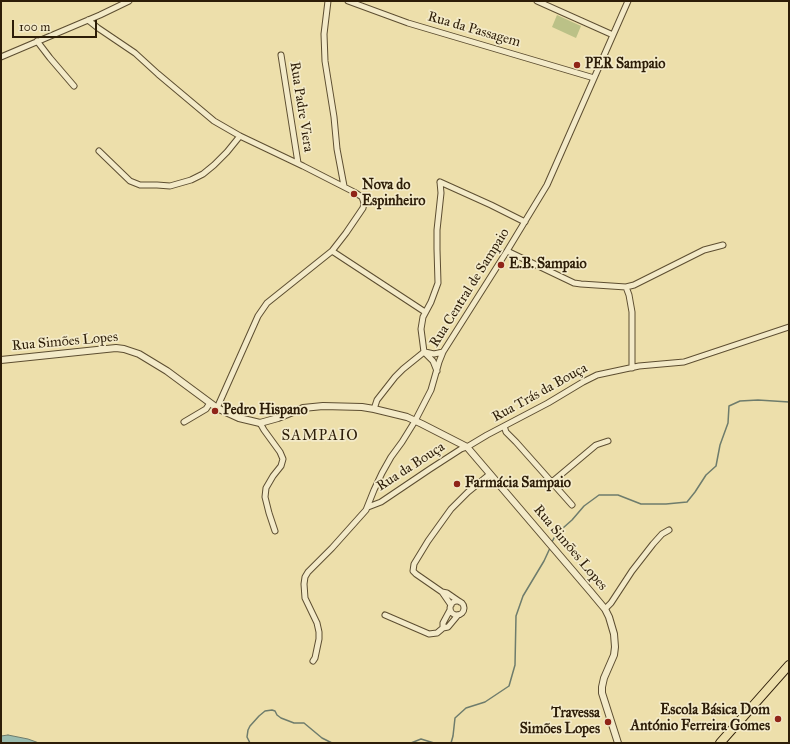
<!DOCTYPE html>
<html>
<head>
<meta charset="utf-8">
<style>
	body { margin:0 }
	#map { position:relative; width:790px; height:744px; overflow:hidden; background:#eddfab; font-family:"IM FELL Great Primer",serif }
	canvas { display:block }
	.frame { position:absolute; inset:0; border:2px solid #2d1d08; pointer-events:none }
	.scale { position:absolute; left:12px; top:20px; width:85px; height:18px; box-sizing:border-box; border:2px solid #2d1d08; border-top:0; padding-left:5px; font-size:12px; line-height:14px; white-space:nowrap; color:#2d1d08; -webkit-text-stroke:3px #f3eac8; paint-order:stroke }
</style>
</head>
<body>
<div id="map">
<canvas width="790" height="744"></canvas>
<div class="frame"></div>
<div class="scale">100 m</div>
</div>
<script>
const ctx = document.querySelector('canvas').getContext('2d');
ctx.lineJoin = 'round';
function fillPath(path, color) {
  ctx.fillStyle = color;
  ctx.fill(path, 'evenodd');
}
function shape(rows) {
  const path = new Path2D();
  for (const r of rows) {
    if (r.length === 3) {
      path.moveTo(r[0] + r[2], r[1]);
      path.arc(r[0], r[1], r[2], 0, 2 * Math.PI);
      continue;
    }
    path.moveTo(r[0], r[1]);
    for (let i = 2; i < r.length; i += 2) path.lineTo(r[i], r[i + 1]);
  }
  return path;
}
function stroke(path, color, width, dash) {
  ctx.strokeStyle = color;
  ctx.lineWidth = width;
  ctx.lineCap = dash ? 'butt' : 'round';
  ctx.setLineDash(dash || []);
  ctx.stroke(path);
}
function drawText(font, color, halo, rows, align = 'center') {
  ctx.font = font + ' "IM FELL Great Primer",serif';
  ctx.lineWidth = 3.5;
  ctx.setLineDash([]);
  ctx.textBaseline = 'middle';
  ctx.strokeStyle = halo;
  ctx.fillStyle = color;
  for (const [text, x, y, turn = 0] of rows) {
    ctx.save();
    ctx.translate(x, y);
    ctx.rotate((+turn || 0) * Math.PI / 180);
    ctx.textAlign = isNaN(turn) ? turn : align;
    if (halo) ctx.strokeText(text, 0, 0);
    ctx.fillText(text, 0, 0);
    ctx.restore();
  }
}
const green = shape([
	[557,15,581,26,576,38,552,27]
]);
const water = shape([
	[8,735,28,739,39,743,1,743,1,736,8,735]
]);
const stream = shape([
	[552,542,554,538,563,528,572,520,584,506,599,495,618,495,641,504,666,504,687,502,695,492,706,475,716,466,720,445,728,423,729,406,740,401,758,400,789,402],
	[250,743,247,737,248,730,250,726,259,716,265,711,272,710,275,711,277,715,281,718,294,723,304,723,322,738,332,743],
	[411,743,421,739,434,743],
	[451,743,453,736,455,718,466,708,485,702,509,686,515,665,516,616,523,596,544,561,550,548]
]);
const minor = shape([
	[328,1,324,34,325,61,334,117,337,149,344,186],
	[348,1,408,23,594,78],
	[537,1,613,35],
	[88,20,98,28,135,53,158,74,214,121,240,136,303,166,354,192,362,197,364,203,363,208,346,233,332,251,267,303,258,316,217,408],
	[37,41,50,58,74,86],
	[281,55,298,163],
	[1,57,100,15,129,1],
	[99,151,130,181,140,185,157,185,170,186,191,180,203,174,214,165,227,152,240,136],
	[440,182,491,205,525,222],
	[332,251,425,312],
	[507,251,574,283,581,284,626,287,634,285,704,250,723,245],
	[626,287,629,295,632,312,632,368],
	[424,352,433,361,437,371],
	[425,352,434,354,443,352],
	[374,409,377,400,395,377,403,369,424,352,421,329,423,317,431,302,438,283,437,249,437,230,441,193,440,182],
	[184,422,206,409,210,403],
	[260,423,264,430,280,452,283,459,281,466,273,476,266,488,265,497,269,513,275,531],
	[504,426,506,432,516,442,572,505],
	[552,482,596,445,608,441],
	[368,507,381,502,430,469,461,449,467,447,487,435,548,403,583,382,597,375,639,366,684,362,789,327],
	[442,592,451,605],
	[457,608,7],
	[460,602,447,593,442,592,416,574,413,571,414,564,428,541,451,509,468,492,490,474],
	[605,609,611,603,632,571,653,544,662,534,669,530],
	[385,615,429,634,437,633,443,628,448,627,458,615],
	[443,628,443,623,450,610],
	[313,661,315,658,319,639,319,632,317,623,305,598,304,584,305,577,308,572,332,548,366,510,374,490,382,473,391,457,402,442,415,421,431,390,439,362,443,352,507,251,547,185,628,1]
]);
const tertiary = shape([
	[1,360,116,348,124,349,139,354,167,371,217,408,239,418,260,423,278,418,303,408,323,406,362,407,374,409,407,417,422,424,467,447,590,591,605,609,609,617,614,634,615,647,614,655,604,678,602,687,602,693,618,743]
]);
const primary = shape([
	[720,743,789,665]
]);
const markers = [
	[577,65,4,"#8f2418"],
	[354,194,4,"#8f2418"],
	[501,265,4,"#8f2418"],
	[215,411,4,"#8f2418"],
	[457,484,4,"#8f2418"],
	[778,719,4,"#8f2418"],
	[608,722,4,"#8f2418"]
];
const streetNames = [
	["Rua da Passagem",474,30,16],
	["Rua Padre Viera",301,107,81],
	["Rua Central de Sampaio",470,288,-58],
	["Rua Simões Lopes",65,342,-5],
	["Rua Trás da Bouça",540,393,-29],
	["Rua da Bouça",411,467,-33],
	["Rua Simões Lopes",570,548,50]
];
const poiNames = [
	["PER Sampaio",585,65],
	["Nova do",362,186],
	["Espinheiro",362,202],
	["E.B. Sampaio",509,265],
	["Pedro Hispano",223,411],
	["Farmácia Sampaio",465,484],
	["Escola Básica Dom",770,711,"right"],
	["António Ferreira Gomes",770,727,"right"],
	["Travessa",600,714,"right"],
	["Simões Lopes",600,730,"right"]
];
const neighbourhoodNames = [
	["SAMPAIO",320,436]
];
fillPath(green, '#bbc187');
fillPath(water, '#9abcaf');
stroke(water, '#6e7c6c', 1);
stroke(stream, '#6e7c6c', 1.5);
stroke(minor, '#5d4e31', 7);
stroke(tertiary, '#5d4e31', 8);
stroke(primary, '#2d1d08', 10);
stroke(minor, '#f3eac8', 5);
stroke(tertiary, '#f3eac8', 6);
stroke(primary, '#eddfab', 8);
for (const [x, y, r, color] of markers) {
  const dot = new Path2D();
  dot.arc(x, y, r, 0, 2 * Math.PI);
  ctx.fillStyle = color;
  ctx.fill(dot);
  stroke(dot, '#f3eac8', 1.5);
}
drawText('14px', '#2d1d08', '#f3eac8', streetNames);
drawText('bold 14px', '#2d1d08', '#f3eac8', poiNames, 'left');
ctx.letterSpacing = '1px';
drawText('15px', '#2d1d08', '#f3eac8', neighbourhoodNames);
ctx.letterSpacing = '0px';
</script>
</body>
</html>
